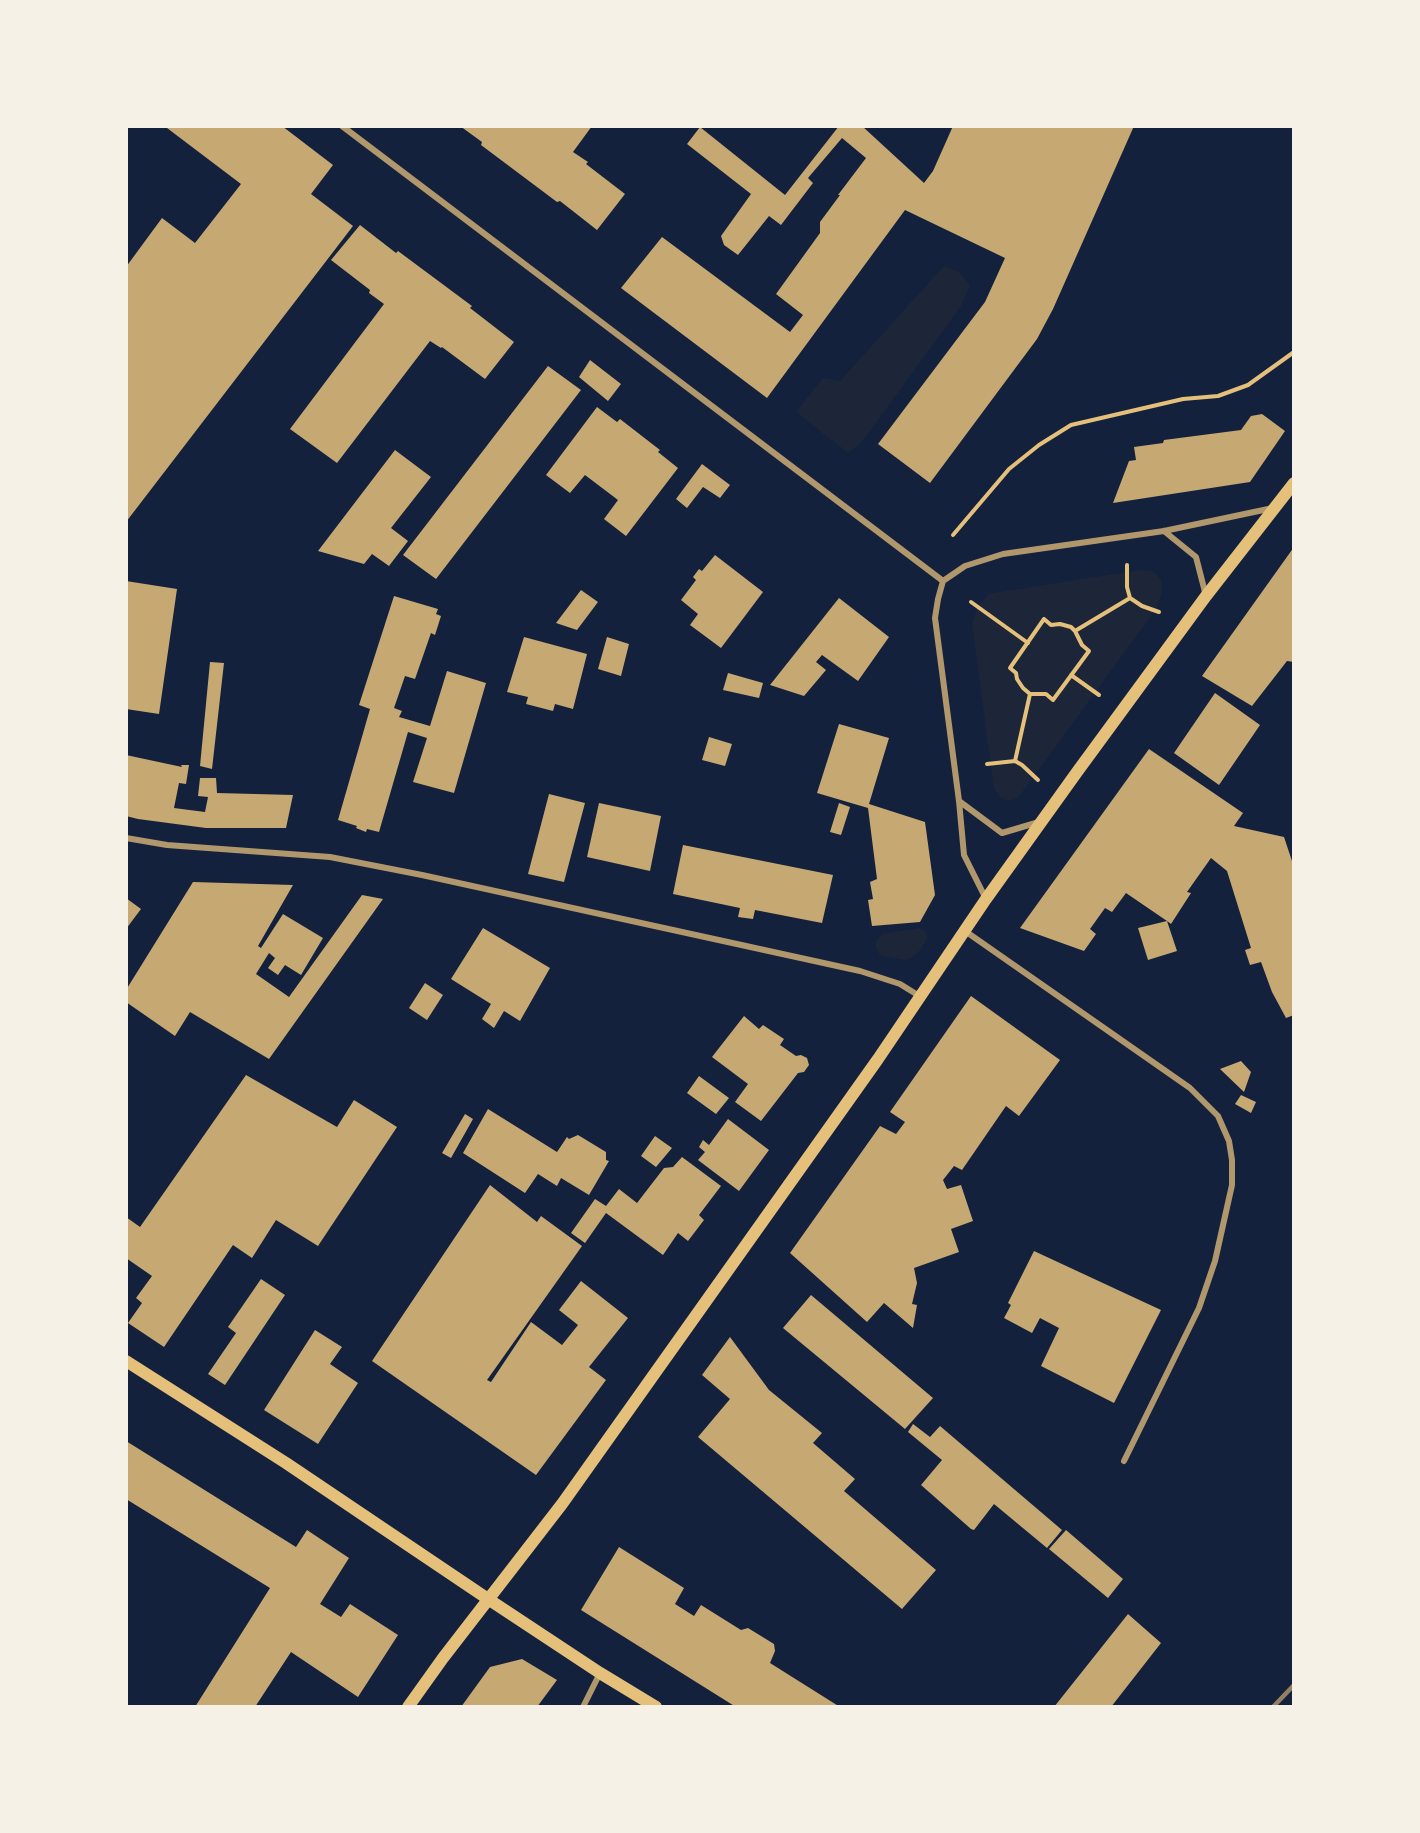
<!DOCTYPE html>
<html>
<head>
<meta charset="utf-8">
<style>
	body { margin:0 }
	#map { position:relative; width:1420px; height:1833px; overflow:hidden; background:#14213d; font-family:Barlow,sans-serif }
	canvas { display:block }
	.frame { position:absolute; inset:0; border:128px solid #f6f1e7; pointer-events:none }
</style>
</head>
<body>
<div id="map">
<canvas width="1420" height="1833"></canvas>
<div class="frame"></div>
</div>
<script>
const ctx = document.querySelector('canvas').getContext('2d');
ctx.lineJoin = 'round';
function fillPath(path, color) {
  ctx.fillStyle = color;
  ctx.fill(path, 'evenodd');
}
function shape(rows) {
  const path = new Path2D();
  for (const r of rows) {
    path.moveTo(r[0], r[1]);
    for (let i = 2; i < r.length; i += 2) path.lineTo(r[i], r[i + 1]);
  }
  return path;
}
function stroke(path, color, width, dash) {
  ctx.strokeStyle = color;
  ctx.lineWidth = width;
  ctx.lineCap = dash ? 'butt' : 'round';
  ctx.setLineDash(dash || []);
  ctx.stroke(path);
}
const green = shape([
	[944,266,958,271,970,285,961,306,861,443,848,453,796,412,823,378,840,381],
	[1140,570,1150,571,1158,575,1162,582,1162,592,1156,609,1018,798,1009,801,1000,797,994,788,972,624,978,606,988,595,993,593],
	[920,928,926,932,927,939,918,953,912,957,905,960,880,955,876,948,876,941,882,934]
]);
const building = shape([
	[168,126,282,126,333,165,311,194,353,226,126,522,126,267,162,218,195,243,241,184,167,128],
	[460,126,592,126,573,152,588,162,586,164,625,194,597,230,560,201,557,202,481,145,482,142],
	[839,126,862,126,924,183,933,171,953,126,1134,126,1053,309,1037,339,930,483,878,444,985,302,1005,258,905,210,767,398,621,288,662,237,790,332,803,315,776,294,820,233,820,222,840,195,838,195,866,158,842,138,808,178,813,183,781,225,769,216,738,255,724,245,721,236,751,194,687,144,700,127,785,195],
	[360,225,396,253,398,251,472,306,470,308,514,342,485,379,442,347,441,348,430,341,337,463,290,429,384,304,369,293,370,290,331,260],
	[590,360,621,384,608,401,579,377],
	[548,366,581,390,436,579,403,555],
	[597,407,617,422,620,419,660,450,658,452,678,468,626,536,604,519,618,500,585,475,570,493,546,475],
	[1262,414,1285,431,1250,482,1113,503,1129,461,1136,460,1134,447,1163,443,1164,440,1241,430,1251,416],
	[395,450,431,477,391,528,408,541,389,566,372,554,364,564,318,551],
	[702,464,730,485,720,498,703,487,687,508,676,499],
	[1294,547,1294,662,1287,661,1252,706,1202,676],
	[715,555,763,592,721,648,690,625,698,614,681,600,696,580,693,577,699,569,702,571],
	[126,581,177,589,159,714,126,709],
	[581,590,598,602,577,630,556,623],
	[394,596,438,609,436,614,441,616,435,635,431,633,415,679,405,676,394,708,402,711,399,717,430,726,447,671,486,683,454,793,413,782,427,738,408,732,379,832,367,829,366,832,356,828,357,826,338,820,370,709,359,705],
	[839,598,889,637,858,681,822,655,816,662,826,670,804,696,770,685],
	[524,637,587,654,573,709,555,704,553,711,526,704,528,697,507,692],
	[607,637,629,644,621,676,598,669],
	[210,662,224,663,212,769,200,766],
	[728,673,763,683,759,698,723,690],
	[1215,693,1260,725,1219,785,1174,753],
	[839,724,889,738,869,804,925,822,935,895,920,922,872,926,868,900,873,899,870,882,877,879,868,808,817,793],
	[709,737,732,744,725,766,702,760],
	[1149,749,1243,813,1234,826,1284,837,1294,867,1294,1015,1286,1018,1272,992,1261,962,1250,965,1245,950,1251,948,1227,871,1211,858,1187,892,1191,893,1171,924,1167,921,1177,951,1148,960,1138,928,1167,921,1126,893,1112,912,1105,908,1090,929,1096,934,1084,951,1020,928],
	[126,755,182,767,181,765,189,765,186,784,179,783,174,808,205,812,208,797,198,796,200,778,216,778,217,793,293,795,286,828,206,828,138,819,126,816],
	[549,794,585,803,564,882,528,874],
	[599,803,661,816,650,871,587,857],
	[839,803,850,807,841,835,830,832],
	[683,845,833,875,822,923,755,910,753,919,738,917,740,908,673,894],
	[193,882,293,885,258,946,261,948,283,914,323,938,301,975,285,965,278,975,268,968,275,958,269,953,256,974,289,997,362,895,383,899,269,1059,190,1012,175,1036,126,1002,126,990],
	[126,898,141,909,126,929],
	[483,928,550,968,520,1021,504,1011,494,1028,482,1019,491,1004,451,979],
	[425,983,443,995,427,1020,409,1008],
	[971,996,1060,1060,1019,1116,1006,1106,962,1170,954,1166,943,1180,947,1189,961,1185,973,1221,951,1229,959,1252,914,1268,917,1283,912,1304,917,1305,913,1328,884,1303,867,1322,790,1253,880,1126,896,1134,905,1122,890,1112],
	[744,1016,759,1029,763,1025,784,1039,780,1045,796,1056,801,1055,807,1058,809,1065,804,1072,798,1073,761,1121,735,1102,748,1084,712,1057],
	[1241,1061,1251,1072,1244,1092,1220,1069],
	[246,1075,337,1127,354,1100,397,1127,318,1246,276,1220,252,1258,233,1245,164,1347,128,1323,142,1303,136,1298,152,1276,126,1258,126,1217,140,1227],
	[699,1076,729,1098,716,1114,687,1093],
	[1241,1095,1256,1102,1251,1113,1235,1104],
	[488,1109,557,1152,567,1137,569,1139,578,1135,606,1152,606,1160,609,1161,589,1195,561,1178,557,1186,538,1174,525,1193,463,1153],
	[465,1114,473,1119,451,1158,442,1153],
	[728,1119,769,1150,739,1191,698,1160,705,1152,699,1147,703,1140,709,1145],
	[655,1136,672,1148,656,1167,641,1156],
	[682,1157,721,1186,699,1215,704,1220,688,1241,678,1233,663,1255,606,1213,585,1243,571,1233,595,1199,606,1206,619,1189,637,1203,664,1168,673,1167],
	[490,1185,537,1222,541,1216,582,1246,487,1380,491,1382,531,1322,562,1345,578,1325,559,1310,581,1281,628,1318,589,1367,606,1380,536,1475,372,1361],
	[1034,1251,1161,1310,1114,1403,1041,1366,1059,1328,1040,1318,1032,1333,1004,1318,1011,1305,1008,1303],
	[261,1279,285,1295,225,1385,208,1374,236,1333,228,1327],
	[811,1295,933,1398,905,1429,783,1328],
	[315,1330,342,1347,330,1364,358,1383,318,1444,264,1410],
	[730,1337,769,1390,822,1433,813,1443,855,1479,844,1491,936,1570,902,1609,698,1437,730,1399,702,1375],
	[913,1424,930,1437,940,1426,1062,1530,1047,1548,994,1504,974,1530,971,1529,921,1485,942,1460,908,1432],
	[126,1441,296,1547,307,1530,349,1558,320,1604,341,1617,350,1604,398,1635,358,1697,291,1652,255,1707,195,1707,270,1588,126,1499],
	[1066,1530,1123,1579,1108,1598,1049,1549],
	[619,1547,684,1588,675,1604,694,1616,701,1605,741,1630,748,1628,774,1644,775,1651,770,1663,840,1707,736,1707,581,1610],
	[1128,1614,1161,1643,1111,1707,1054,1707],
	[522,1659,557,1680,537,1707,461,1707,490,1667]
]);
const path = shape([
	[953,535,1009,469,1039,445,1071,425,1183,399,1218,396,1248,385,1294,352],
	[1127,565,1127,587,1130,598,1142,606,1159,612],
	[971,602,1028,643],
	[1044,619,1051,625,1060,624,1071,627,1075,631,1082,645,1089,651,1053,700,1046,694,1030,694,1023,688,1017,679,1016,673,1010,668,1044,619],
	[1075,631,1130,598],
	[1071,675,1099,695],
	[1015,761,1030,694],
	[987,764,1015,761,1022,765,1038,780]
]);
const minor = shape([
	[342,126,943,581],
	[1164,531,1196,557,1206,596],
	[959,801,1002,833,1039,822],
	[126,838,167,845,330,857,422,875,860,971,900,984,921,997],
	[986,899,964,855,959,801,935,618,938,599,943,581,965,566,1003,554,1164,531,1273,508],
	[965,931,1190,1088,1218,1116,1229,1141,1232,1160,1232,1185,1215,1261,1199,1308,1124,1461],
	[583,1707,600,1673]
]);
const secondary = shape([
	[126,1361,286,1463,488,1599,600,1673,656,1707],
	[408,1707,443,1658,562,1504,878,1059,986,899,1077,772,1206,596,1294,483]
]);
const rail = shape([
	[1273,1707,1294,1685]
]);
fillPath(green, '#1d2539');
fillPath(building, '#c6a872');
stroke(path, '#e5c07b', 4);
stroke(minor, '#b1986c', 6);
stroke(secondary, '#e5c07b', 12);
stroke(rail, '#918062', 4.5);
</script>
</body>
</html>
